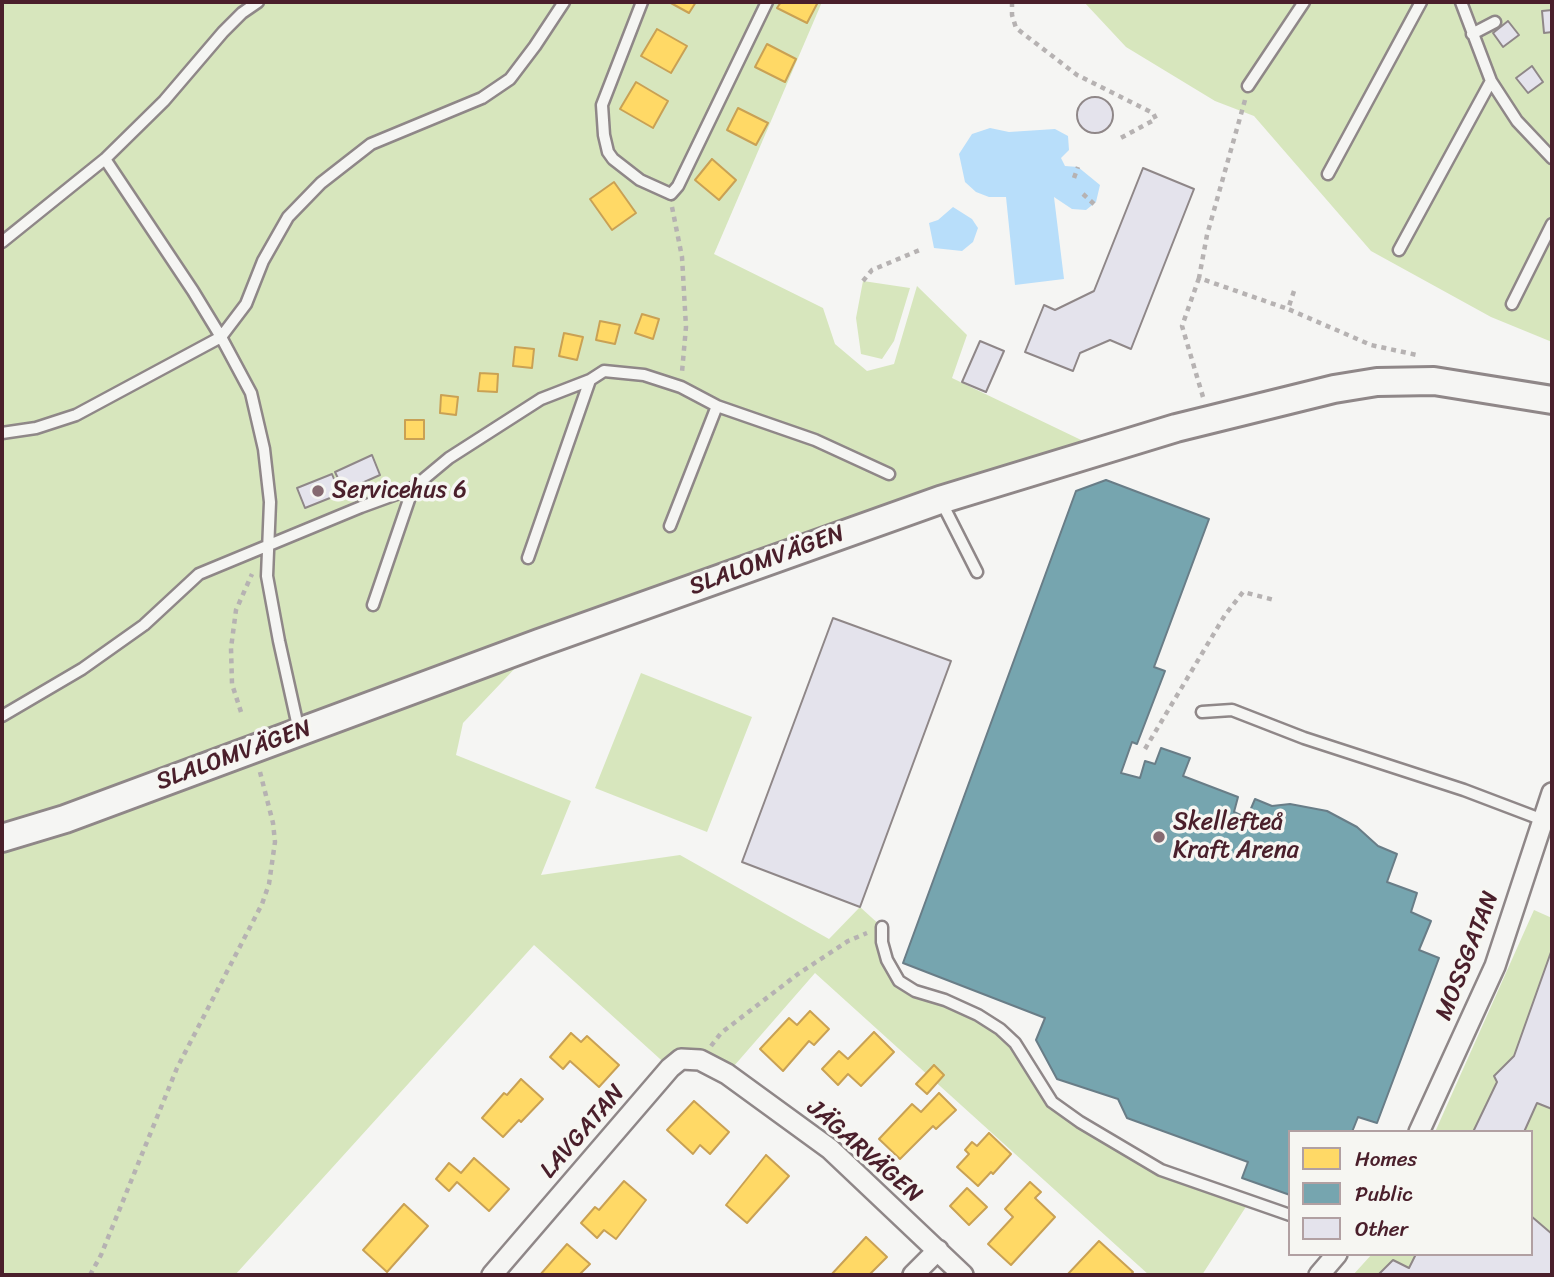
<!DOCTYPE html>
<html>
<head>
<meta charset="utf-8">
<style>
	body { margin:0 }
	#map { position:relative; width:1554px; height:1277px; overflow:hidden; background:#f5f5f3; font-family:Sriracha,sans-serif }
	canvas { display:block }
	.frame { position:absolute; inset:0; border:4px solid #4a1f2b; pointer-events:none }
	.legend { position:absolute; left:1288px; top:1130px; width:245px; height:126px; box-sizing:border-box; background:#f6f6f2; border:2px solid #b1a0a2; margin:0; padding:9px 12px; list-style:none; font-size:21px; color:#4a1f2b }
	.legend li { display:flex; align-items:center; gap:14px; height:35px }
	.legend b { width:35px; border:2px solid #b1a0a2 }
</style>
</head>
<body>
<div id="map">
<canvas width="1554" height="1277"></canvas>
<div class="frame"></div>
<ul class="legend">
<li><b style="height:19px;background:#ffd966"></b>Homes</li>
<li><b style="height:19px;background:#76a5af"></b>Public</li>
<li><b style="height:19px;background:#e4e3ec"></b>Other</li>
</ul>
</div>
<script>
const ctx = document.querySelector('canvas').getContext('2d');
ctx.lineJoin = 'round';
function fillPath(path, color) {
  ctx.fillStyle = color;
  ctx.fill(path, 'evenodd');
}
function shape(rows) {
  const path = new Path2D();
  for (const r of rows) {
    if (r.length === 3) {
      path.moveTo(r[0] + r[2], r[1]);
      path.arc(r[0], r[1], r[2], 0, 2 * Math.PI);
      continue;
    }
    path.moveTo(r[0], r[1]);
    for (let i = 2; i < r.length; i += 2) path.lineTo(r[i], r[i + 1]);
  }
  return path;
}
function stroke(path, color, width, dash) {
  ctx.strokeStyle = color;
  ctx.lineWidth = width;
  ctx.lineCap = dash ? 'butt' : 'round';
  ctx.setLineDash(dash || []);
  ctx.stroke(path);
}
function drawText(font, color, halo, rows, align = 'center') {
  ctx.font = font + ' Sriracha,sans-serif';
  ctx.lineWidth = 7;
  ctx.setLineDash([]);
  ctx.textBaseline = 'middle';
  ctx.strokeStyle = halo;
  ctx.fillStyle = color;
  for (const [text, x, y, turn = 0] of rows) {
    ctx.save();
    ctx.translate(x, y);
    ctx.rotate((+turn || 0) * Math.PI / 180);
    ctx.textAlign = isNaN(turn) ? turn : align;
    if (halo) ctx.strokeText(text, 0, 0);
    ctx.fillText(text, 0, 0);
    ctx.restore();
  }
}
const green = shape([
	[2,2,822,2,714,254,823,308,835,344,867,371,894,364,917,286,967,335,952,378,1102,450,539,643,463,723,456,755,571,801,541,875,680,855,829,939,860,907,882,927,894,976,1000,1029,1052,1102,1161,1170,1249,1202,1202,1275,1149,1275,815,973,727,1074,700,1060,670,1068,534,945,235,1275,2,1275],
	[1084,2,1552,2,1552,342,1491,317,1371,251,1254,116,1215,101,1126,47],
	[863,281,910,288,894,341,882,359,861,354,856,318],
	[641,673,752,717,707,832,595,788],
	[1534,910,1552,918,1552,1275,1353,1275,1372,1254,1531,1254,1531,1132,1435,1132]
]);
const water = shape([
	[990,128,1009,132,1055,129,1068,136,1069,150,1061,158,1065,166,1078,167,1100,185,1096,202,1086,210,1072,209,1054,197,1064,279,1015,285,1006,197,989,197,976,192,965,182,959,154,972,134],
	[953,207,972,219,978,228,973,242,962,251,934,248,929,223,938,220]
]);
const homes = shape([
	[669,2,696,2,689,13,669,2],
	[781,2,818,2,807,23,777,8,781,2],
	[657,29,687,46,671,73,641,56,657,29],
	[767,44,796,59,785,82,755,67,767,44],
	[636,82,668,101,653,128,620,109,636,82],
	[738,108,768,123,756,145,727,130,738,108],
	[712,159,736,180,719,200,695,180,712,159],
	[614,182,636,213,612,230,590,199,614,182],
	[642,314,659,319,653,339,635,333,642,314],
	[600,321,620,325,615,344,596,340,600,321],
	[564,333,583,337,577,360,559,356,564,333],
	[515,347,534,349,532,368,513,366,515,347],
	[480,373,498,374,497,392,478,391,480,373],
	[441,395,458,397,456,415,440,413,441,395],
	[405,420,424,420,424,439,405,439,405,420],
	[810,1011,829,1029,814,1045,809,1041,783,1071,760,1049,789,1018,797,1025,810,1011],
	[874,1032,894,1052,861,1086,848,1074,838,1085,822,1069,839,1051,848,1059,874,1032],
	[571,1033,581,1042,587,1036,619,1065,599,1087,570,1061,563,1069,550,1057,571,1033],
	[934,1065,944,1075,927,1094,916,1084,934,1065],
	[521,1079,543,1099,521,1122,519,1120,503,1137,482,1118,504,1093,507,1095,521,1079],
	[939,1093,956,1110,936,1129,933,1126,900,1159,879,1139,912,1104,921,1112,939,1093],
	[694,1101,729,1132,710,1154,700,1145,693,1154,667,1130,694,1101],
	[989,1133,1011,1154,993,1174,991,1172,978,1186,957,1167,969,1154,965,1150,972,1142,977,1146,989,1133],
	[766,1155,789,1176,747,1223,726,1205,766,1155],
	[474,1158,509,1189,489,1211,457,1182,449,1191,436,1179,449,1163,461,1173,474,1158],
	[624,1181,646,1200,616,1239,604,1230,597,1238,581,1223,595,1207,599,1210,624,1181],
	[1030,1182,1041,1192,1035,1198,1055,1217,1011,1265,988,1244,1013,1217,1005,1209,1030,1182],
	[967,1188,987,1207,969,1225,950,1206,967,1188],
	[404,1204,428,1226,387,1272,363,1250,404,1204],
	[866,1237,887,1257,869,1275,831,1275,866,1237],
	[1099,1241,1133,1272,1130,1275,1068,1274,1099,1241],
	[567,1244,590,1264,579,1275,540,1275,567,1244]
]);
const public = shape([
	[1106,480,1209,519,1154,667,1165,671,1137,744,1132,742,1121,773,1140,778,1145,761,1155,764,1161,748,1190,758,1183,776,1238,797,1234,812,1247,818,1255,799,1272,806,1290,804,1327,811,1357,827,1378,846,1397,854,1387,882,1417,893,1411,912,1431,921,1419,950,1439,958,1377,1123,1358,1117,1352,1132,1290,1132,1290,1195,1242,1178,1248,1162,1127,1118,1118,1099,1057,1079,1036,1040,1045,1018,903,963,1076,491,1106,480]
]);
const building = shape([
	[1552,10,1552,32,1544,33,1542,11,1552,10],
	[1508,21,1519,35,1503,47,1493,33,1508,21],
	[1532,66,1543,82,1528,93,1516,78,1532,66],
	[1095,115,18],
	[1143,168,1194,189,1131,349,1110,340,1080,353,1073,371,1025,352,1044,305,1055,310,1094,291,1143,168],
	[980,341,1004,351,986,392,962,382,980,341],
	[372,455,380,475,344,491,335,472,372,455],
	[332,474,340,494,305,508,297,488,332,474],
	[833,618,951,661,860,907,742,862,833,618],
	[1551,952,1552,1109,1537,1103,1524,1132,1473,1132,1497,1082,1494,1076,1514,1056,1551,952],
	[1531,1216,1552,1234,1552,1275,1378,1275,1393,1260,1409,1268,1416,1254,1531,1254,1531,1216]
]);
const path = shape([
	[1012,2,1012,15,1016,28,1077,75,1153,113,1156,119,1117,140],
	[1245,100,1207,235,1199,278,1288,309],
	[1074,178,1078,167],
	[1083,194,1094,204],
	[672,207,682,257,686,327,682,372],
	[1199,278,1182,326,1203,397],
	[863,281,872,270,922,249],
	[1294,291,1288,309,1371,345,1417,355],
	[241,712,232,684,231,648,236,610,252,574],
	[1145,749,1225,615,1243,592,1274,600],
	[711,1046,721,1033,798,974,848,941,867,933],
	[90,1275,101,1255,177,1068,262,904,269,884,275,842,273,823,260,772]
]);
const lane = shape([
	[258,2,242,13,223,32,164,101,105,159,193,291,221,337,251,393,264,449,270,502,267,576,279,641,299,731],
	[642,2,602,105,604,135,608,152,613,159,640,180,671,194,678,186,767,2],
	[1461,2,1491,81,1517,121,1552,158],
	[1472,34,1495,22],
	[1248,86,1304,2],
	[1328,174,1421,2],
	[2,242,105,159],
	[1399,250,1491,81],
	[1512,304,1552,224],
	[2,433,36,428,76,415,221,337,246,304,263,261,288,217,321,183,371,144,482,98,510,79,535,46,564,2],
	[941,501,977,572],
	[670,526,717,406],
	[528,558,590,380],
	[373,605,413,488],
	[1202,712,1232,710,1304,738,1464,790,1543,820],
	[2,716,82,669,144,625,199,574,361,507,413,488,449,458,541,399,590,380,604,371,644,375,681,387,717,406,815,440,889,474],
	[882,927,882,942,887,960,899,981,915,991,945,1000,978,1015,1000,1029,1015,1043,1052,1102,1080,1122,1161,1170,1290,1215]
]);
const street = shape([
	[1419,1132,1495,966,1552,793],
	[492,1275,670,1068,681,1059,700,1060,727,1074,830,1149,963,1275],
	[913,1275,938,1250],
	[1319,1275,1337,1254]
]);
const secondary = shape([
	[2,838,65,819,539,643,940,500,1176,428,1334,389,1377,382,1434,381,1552,400]
]);
const markers = [
	[318,491,7,"#866a71"],
	[1159,837,7,"#866a71"]
];
const poiNames = [
	["Servicehus 6",332,491],
	["Skellefteå",1173,823],
	["Kraft Arena",1173,851]
];
const streetNames = [
	["SLALOMVÄGEN",767,561,-20],
	["SLALOMVÄGEN",234,756,-20],
	["MOSSGATAN",1468,956,-69],
	["LAVGATAN",583,1132,-49],
	["JÄGARVÄGEN",864,1152,41]
];
fillPath(green, '#d7e6bd');
fillPath(water, '#b8defa');
fillPath(homes, '#ffd966');
stroke(homes, '#c9a154', 2);
fillPath(public, '#76a5af');
stroke(public, '#697d87', 2);
fillPath(building, '#e4e3ec');
stroke(building, '#8f8788', 2);
stroke(lane, '#8f8788', 15);
stroke(street, '#8f8788', 24);
stroke(secondary, '#8f8788', 32);
stroke(path, '#b6b2b2', 4.5, [5, 5]);
stroke(lane, '#f5f5f3', 10);
stroke(street, '#f5f5f3', 19);
stroke(secondary, '#f5f5f3', 26);
for (const [x, y, r, color] of markers) {
  const dot = new Path2D();
  dot.arc(x, y, r, 0, 2 * Math.PI);
  ctx.fillStyle = color;
  ctx.fill(dot);
  stroke(dot, '#f6f6f2', 2.5);
}
drawText('24px', '#4a1f2b', '#f6f6f2', poiNames, 'left');
drawText('24px', '#4a1f2b', '#f6f6f2', streetNames);
</script>
</body>
</html>
